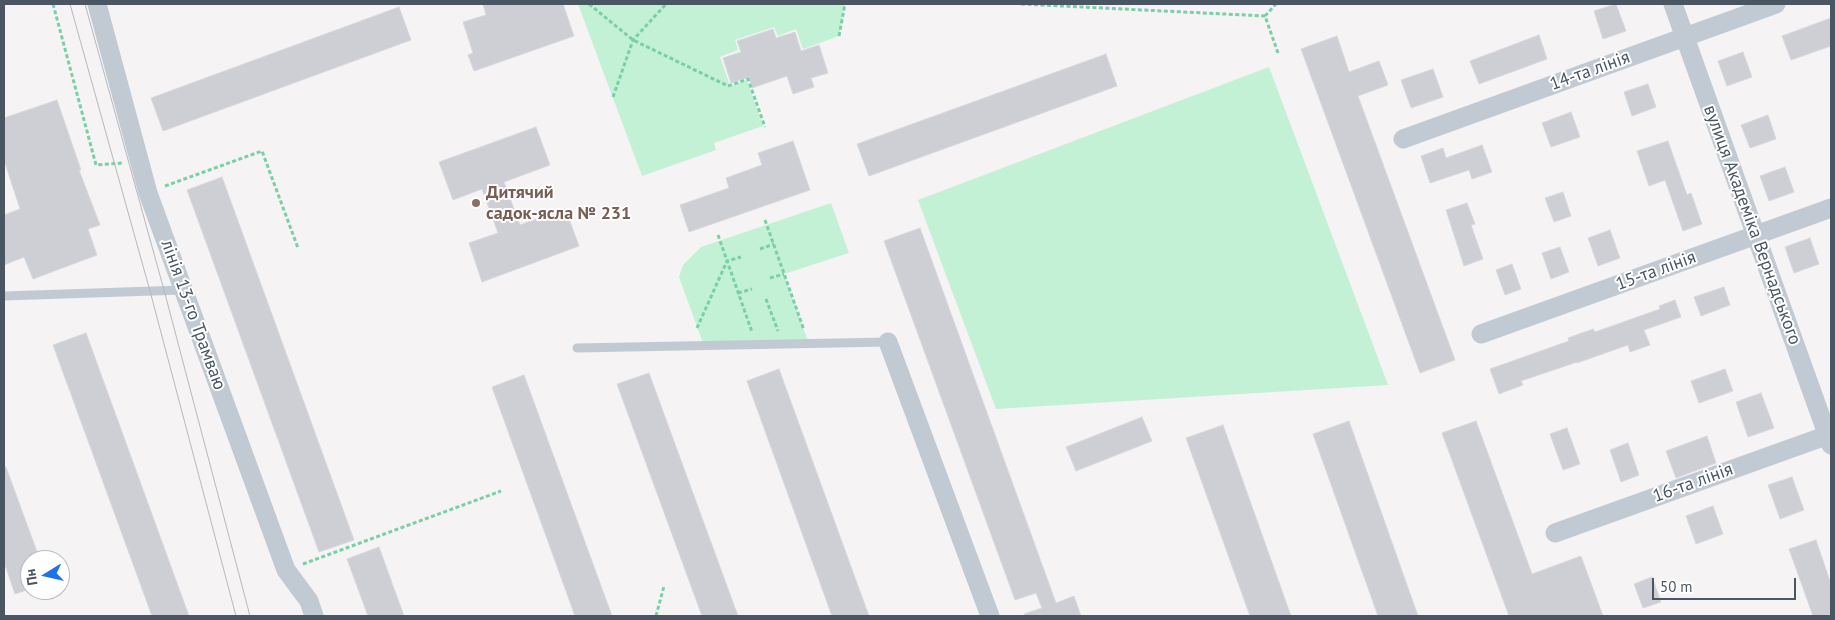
<!DOCTYPE html>
<html>
<head>
<meta charset="utf-8">
<style>
	body { margin:0 }
	#map { position:relative; width:1835px; height:620px; overflow:hidden; background:#f5f3f3; font-family:"PT Sans",sans-serif }
	canvas { display:block }
	.frame { position:absolute; inset:0; border:5px solid #4a5661; pointer-events:none }
	.north { position:absolute; left:20px; top:550px; width:50px; height:50px; box-sizing:border-box; background:#fff; border:1px solid #b7bbc0; border-radius:50%; rotate:261deg; font-size:14px; font-weight:700; line-height:20px; text-align:center; color:#4a5661 }
	.north::after { content:''; display:block; margin:auto; width:18px; height:22px; background:#1a73e8; clip-path:polygon(50% 0,100% 100%,50% 72%,0 100%) }
	.scale { position:absolute; left:1652px; top:578px; width:144px; height:22px; box-sizing:border-box; border:2px solid #4a5661; border-top:0; padding-left:6px; font-size:15px; line-height:18px; white-space:nowrap; color:#4a5661; -webkit-text-stroke:4px #fff; paint-order:stroke }
</style>
</head>
<body>
<div id="map">
<canvas width="1835" height="620"></canvas>
<div class="frame"></div>
<div class="north">Пн</div>
<div class="scale">50 m</div>
</div>
<script>
const ctx = document.querySelector('canvas').getContext('2d');
ctx.lineJoin = 'round';
function fillPath(path, color) {
  ctx.fillStyle = color;
  ctx.fill(path, 'evenodd');
}
function shape(rows) {
  const path = new Path2D();
  for (const r of rows) {
    path.moveTo(r[0], r[1]);
    for (let i = 2; i < r.length; i += 2) path.lineTo(r[i], r[i + 1]);
  }
  return path;
}
function stroke(path, color, width, dash) {
  ctx.strokeStyle = color;
  ctx.lineWidth = width;
  ctx.lineCap = dash ? 'butt' : 'round';
  ctx.setLineDash(dash || []);
  ctx.stroke(path);
}
function drawText(font, color, halo, rows, align = 'center') {
  ctx.font = font + ' "PT Sans",sans-serif';
  ctx.lineWidth = 4;
  ctx.setLineDash([]);
  ctx.textBaseline = 'middle';
  ctx.strokeStyle = halo;
  ctx.fillStyle = color;
  for (const [text, x, y, turn = 0] of rows) {
    ctx.save();
    ctx.translate(x, y);
    ctx.rotate((+turn || 0) * Math.PI / 180);
    ctx.textAlign = isNaN(turn) ? turn : align;
    if (halo) ctx.strokeText(text, 0, 0);
    ctx.fillText(text, 0, 0);
    ctx.restore();
  }
}
const green = shape([
	[578,4,845,4,839,36,803,49,796,29,778,36,774,27,735,40,738,50,720,57,730,86,747,80,763,126,714,143,716,150,642,176],
	[1269,67,1388,385,996,409,918,200],
	[831,203,849,253,784,274,809,344,704,346,679,277,683,265,701,247]
]);
const building = shape([
	[483,4,563,4,574,36,474,71,468,55,473,53,463,22,486,15,483,4],
	[1616,4,1626,31,1603,39,1594,11,1616,4],
	[399,7,411,40,163,131,151,98,399,7],
	[1831,18,1831,46,1791,60,1782,36,1831,18],
	[773,29,776,38,795,32,801,51,819,45,828,73,811,78,814,87,793,94,787,76,752,88,749,77,731,83,723,58,741,52,737,41,773,29],
	[1539,35,1547,59,1479,84,1470,61,1539,35],
	[1337,36,1349,72,1379,61,1388,85,1358,96,1455,360,1420,373,1301,49,1337,36],
	[1743,52,1752,77,1727,86,1718,61,1743,52],
	[1106,54,1117,86,869,176,857,144,1106,54],
	[1433,69,1443,97,1411,108,1401,80,1433,69],
	[1648,84,1656,107,1632,116,1624,92,1648,84],
	[57,100,81,170,79,170,100,225,88,229,97,255,33,279,24,257,4,265,4,215,20,209,4,160,4,118,57,100],
	[1571,112,1580,137,1551,147,1542,123,1571,112],
	[1768,115,1776,139,1750,148,1741,125,1768,115],
	[536,127,550,165,504,182,520,225,565,208,579,246,482,282,469,243,498,233,482,189,453,200,439,162,536,127],
	[793,141,810,190,689,232,680,205,729,188,726,178,762,165,758,153,793,141],
	[1668,141,1687,195,1691,193,1702,224,1683,231,1665,180,1649,186,1637,151,1668,141],
	[1482,145,1492,172,1472,179,1469,170,1430,183,1421,156,1443,148,1446,158,1482,145],
	[1785,167,1794,192,1769,201,1760,176,1785,167],
	[222,177,354,540,319,552,187,190,222,177],
	[1563,192,1571,216,1554,222,1545,198,1563,192],
	[1467,203,1475,224,1471,225,1483,259,1464,266,1446,210,1467,203],
	[920,228,1056,603,1074,596,1081,616,1025,616,1024,614,1042,608,1036,593,1015,600,884,241,920,228],
	[1610,230,1620,258,1598,266,1588,238,1610,230],
	[1810,238,1819,264,1794,273,1785,247,1810,238],
	[1560,247,1569,272,1551,279,1542,253,1560,247],
	[1512,264,1521,289,1505,295,1496,270,1512,264],
	[1724,287,1730,305,1701,316,1694,297,1724,287],
	[1675,300,1681,317,1644,330,1650,345,1630,352,1628,345,1577,363,1577,362,1521,381,1523,385,1499,394,1490,369,1569,341,1568,338,1593,329,1595,332,1660,309,1659,306,1675,300],
	[86,333,189,616,152,616,53,345,86,333],
	[779,369,869,616,832,616,747,381,779,369],
	[1725,369,1733,391,1699,403,1691,381,1725,369],
	[649,373,738,616,702,616,617,384,649,373],
	[524,375,612,616,575,616,492,387,524,375],
	[1761,393,1774,428,1748,437,1736,402,1761,393],
	[1142,417,1152,441,1076,471,1066,447,1142,417],
	[1349,421,1418,616,1378,616,1313,434,1349,421],
	[1476,421,1532,574,1581,556,1603,616,1509,616,1442,433,1476,421],
	[1223,425,1291,616,1250,616,1186,438,1223,425],
	[1567,428,1580,464,1563,470,1550,434,1567,428],
	[1707,436,1716,463,1676,478,1666,451,1707,436],
	[1628,443,1639,475,1621,482,1610,450,1628,443],
	[4,467,6,467,40,560,30,560,30,589,15,594,4,562,4,467],
	[1792,477,1804,510,1780,519,1768,485,1792,477],
	[1713,506,1723,534,1696,544,1686,516,1713,506],
	[1816,540,1831,584,1831,614,1825,616,1813,616,1789,549,1816,540],
	[379,547,404,616,368,616,347,559,379,547],
	[1652,577,1661,602,1643,608,1634,584,1652,577]
]);
const path = shape([
	[53,4,96,165,123,163],
	[589,4,633,40,728,86,748,79,765,127],
	[1021,4,1265,16,1278,53],
	[1265,16,1276,4],
	[839,36,845,4],
	[613,97,633,40,666,4],
	[165,186,262,151,298,248],
	[765,220,804,330],
	[718,235,752,332],
	[760,249,774,244],
	[770,278,784,274],
	[738,293,752,289],
	[766,299,778,331],
	[697,328,727,261,741,257],
	[303,564,501,491],
	[656,616,664,586]
]);
const lane = shape([
	[4,296,183,290],
	[577,348,888,342]
]);
const street = shape([
	[97,4,148,193,286,570,309,601,314,616],
	[1673,4,1831,445],
	[1403,139,1776,4],
	[1481,334,1831,208],
	[888,342,990,616],
	[1555,533,1831,434]
]);
const tram = shape([
	[70,4,150,291,236,616],
	[85,4,164,290,250,616]
]);
const markers = [
	[476,203,5,"#8d6e63"]
];
const streetNames = [
	["14-та лінія",1590,71,-20],
	["вулиця Академіка Вернадського",1752,225,70],
	["15-та лінія",1656,271,-20],
	["лінія 13-го Трамваю",193,315,70],
	["16-та лінія",1693,483,-20]
];
const educationNames = [
	["Дитячий",486,193],
	["садок-ясла № 231",486,214]
];
fillPath(green, '#c3f1d5');
fillPath(building, '#cdcfd5');
stroke(building, '#d7d9de', 1);
stroke(path, '#7ad0a6', 3, [4, 2.5]);
stroke(lane, '#c1cad2', 9);
stroke(street, '#c1cad2', 19);
stroke(tram, '#b5b8bd', 1);
for (const [x, y, r, color] of markers) {
  const dot = new Path2D();
  dot.arc(x, y, r, 0, 2 * Math.PI);
  ctx.fillStyle = color;
  ctx.fill(dot);
  stroke(dot, '#fff', 2);
}
drawText('18px', '#4a5661', '#fff', streetNames);
drawText('bold 18px', '#785e54', '#fff', educationNames, 'left');
</script>
</body>
</html>
